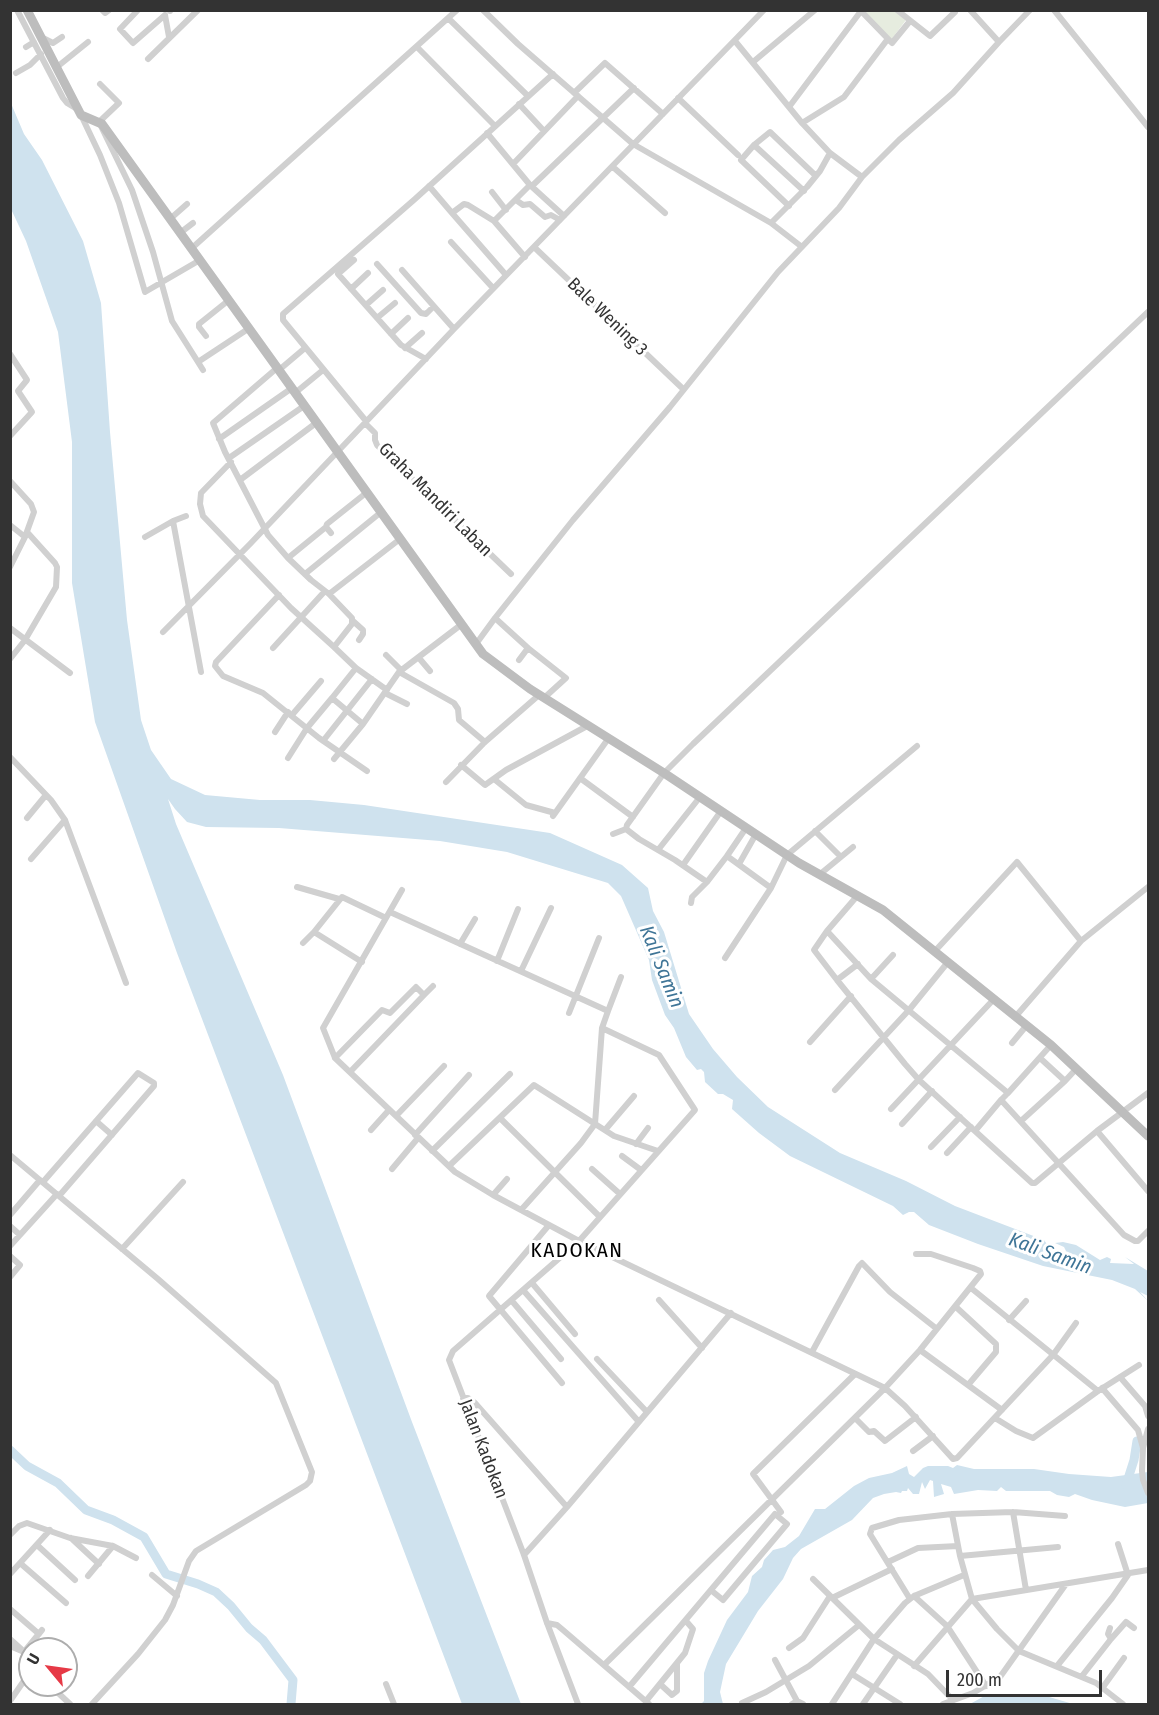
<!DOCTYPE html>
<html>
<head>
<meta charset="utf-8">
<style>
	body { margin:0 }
	#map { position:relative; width:1159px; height:1715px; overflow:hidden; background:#fff; font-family:"Fira Sans Condensed",sans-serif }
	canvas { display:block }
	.frame { position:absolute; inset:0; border:12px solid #333; pointer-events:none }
	.north { position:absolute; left:18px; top:1637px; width:60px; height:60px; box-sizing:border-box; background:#fff; border:2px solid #adadad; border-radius:50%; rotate:299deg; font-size:16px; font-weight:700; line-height:24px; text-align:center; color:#333 }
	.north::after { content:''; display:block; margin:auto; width:21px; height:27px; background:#e63946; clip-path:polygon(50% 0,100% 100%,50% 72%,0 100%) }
	.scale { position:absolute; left:946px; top:1670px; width:156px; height:27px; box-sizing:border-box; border:3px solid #333; border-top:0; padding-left:8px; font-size:18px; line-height:21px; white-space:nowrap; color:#333; -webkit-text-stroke:4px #fff; paint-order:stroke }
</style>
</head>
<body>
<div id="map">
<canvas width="1159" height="1715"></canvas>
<div class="frame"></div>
<div class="north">U</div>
<div class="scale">200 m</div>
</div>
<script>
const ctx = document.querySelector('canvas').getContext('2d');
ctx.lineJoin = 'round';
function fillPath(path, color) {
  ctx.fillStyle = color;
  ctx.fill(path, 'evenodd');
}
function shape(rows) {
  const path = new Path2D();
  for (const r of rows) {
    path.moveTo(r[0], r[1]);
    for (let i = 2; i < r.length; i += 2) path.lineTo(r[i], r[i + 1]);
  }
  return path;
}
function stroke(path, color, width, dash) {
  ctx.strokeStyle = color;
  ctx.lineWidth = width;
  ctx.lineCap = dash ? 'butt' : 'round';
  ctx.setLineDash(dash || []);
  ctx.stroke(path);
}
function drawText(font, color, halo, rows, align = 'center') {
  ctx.font = font + ' "Fira Sans Condensed",sans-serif';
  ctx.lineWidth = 6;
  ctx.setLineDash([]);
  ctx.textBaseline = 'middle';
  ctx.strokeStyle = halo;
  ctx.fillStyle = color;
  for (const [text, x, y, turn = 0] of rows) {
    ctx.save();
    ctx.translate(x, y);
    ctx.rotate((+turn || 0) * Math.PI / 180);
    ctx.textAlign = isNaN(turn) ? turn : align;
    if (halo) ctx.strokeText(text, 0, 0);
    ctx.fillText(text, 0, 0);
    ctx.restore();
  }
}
const green = shape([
	[863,11,894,11,906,20,891,40]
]);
const water = shape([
	[10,101,24,134,42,160,83,241,101,303,110,432,127,620,141,720,151,750,171,779,205,795,260,800,310,800,364,805,550,833,622,865,648,888,653,911,664,932,689,1014,713,1049,737,1077,768,1107,840,1153,906,1181,955,1206,1044,1240,1049,1247,1055,1246,1051,1250,1052,1252,1060,1252,1064,1253,1062,1255,1065,1254,1066,1251,1064,1247,1055,1243,1063,1242,1076,1245,1100,1260,1107,1257,1111,1259,1110,1263,1134,1264,1125,1257,1148,1271,1148,1296,1140,1292,1148,1301,1135,1289,1112,1280,1043,1266,978,1244,929,1225,914,1212,909,1212,903,1215,893,1206,790,1156,759,1133,732,1109,733,1100,723,1094,718,1094,705,1082,704,1072,701,1069,697,1070,686,1057,674,1028,665,1015,652,980,649,960,621,896,608,883,507,852,440,841,279,828,206,827,187,822,175,809,168,799,176,824,283,1075,412,1422,521,1704,462,1704,177,953,95,722,72,583,72,442,58,332,26,241,11,209],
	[957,1465,974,1469,1034,1469,1069,1474,1111,1477,1148,1472,1148,1503,1125,1507,1092,1500,1075,1494,1069,1497,1057,1495,1050,1491,1006,1491,1001,1487,997,1491,978,1490,954,1494,951,1487,941,1484,944,1494,934,1497,933,1481,930,1480,925,1489,922,1482,919,1494,913,1494,908,1488,907,1491,902,1491,901,1493,896,1492,884,1494,873,1498,852,1520,801,1549,793,1558,783,1579,758,1611,726,1664,720,1692,723,1704,701,1704,704,1701,704,1673,708,1661,727,1620,748,1592,752,1576,762,1567,764,1560,773,1550,785,1547,799,1536,815,1509,825,1509,854,1486,869,1478,892,1473,907,1466,909,1474,914,1477,923,1468,928,1466,948,1466,953,1468],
	[988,1694,1039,1694,1073,1704,970,1704]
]);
const river = shape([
	[10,1450,27,1466,58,1483,86,1510,113,1520,144,1537,166,1574,198,1584,216,1592,231,1606,249,1628,263,1640,293,1680,291,1704],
	[1126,1485,1134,1460,1137,1441]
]);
const street = shape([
	[17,10,63,98,67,103,77,109],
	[102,10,105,13,109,10],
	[138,10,120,29,133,43,165,15],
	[483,10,518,44,633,144,771,223,802,247],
	[860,10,892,43,910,21],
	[897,10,930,36,955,12],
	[970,10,999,42,1030,10],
	[1054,10,1148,127],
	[170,11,170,10],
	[165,15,169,37],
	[449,19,528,96],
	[43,38,53,43,62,37],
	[735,41,802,123,844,97,887,40],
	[26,47,34,42],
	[417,47,495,126],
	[148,59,198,10],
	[753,62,815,10],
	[57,67,88,42],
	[16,73,30,65,41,54],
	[100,84,119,103,99,122,132,190,153,252,172,321,198,362],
	[574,93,605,63,663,114],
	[678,98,738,155],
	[519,104,544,131],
	[789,107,861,11],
	[81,115,100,155,119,203,145,292,200,260],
	[802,123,830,153,862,177],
	[487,133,530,185,564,216],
	[754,145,770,132,816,176],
	[513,164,578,96],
	[613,167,665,213],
	[429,186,452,213],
	[532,186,634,88],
	[492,192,506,210],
	[516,200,523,205,530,204,545,217,551,215,560,220],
	[789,206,741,160,754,145,804,191],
	[170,219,187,204],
	[494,221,468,205,464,204,452,213,506,275],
	[771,223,807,187,820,171,830,153],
	[180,233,193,223],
	[451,242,493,288],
	[534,247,681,387],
	[192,248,457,10],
	[525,257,494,221,530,185],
	[354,260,338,274,401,345,426,359],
	[377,264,421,313,426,314,433,307],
	[402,270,454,329],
	[351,289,368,273],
	[366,305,383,290],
	[377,318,395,303],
	[391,334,408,318],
	[206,336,199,327,199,324,229,300],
	[405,348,422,333],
	[10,354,27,380,18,391,32,412,10,436],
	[277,368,213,423,225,452,268,535,288,558,311,580,329,594,352,618,352,624,334,647,356,668,387,690],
	[203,370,198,362,248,329],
	[279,370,305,348],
	[295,393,323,370],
	[366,421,283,320,283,314,415,199,553,74],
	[365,423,375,433,375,440,377,445,511,574],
	[219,439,292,388],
	[229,458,304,406],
	[231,462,201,493,200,504,203,516,291,608,334,647],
	[240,480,316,423],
	[10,481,31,504,34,512,25,537,10,567],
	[186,516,173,521,201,672],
	[10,525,25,537],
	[331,533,326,527,327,524,366,493],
	[145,537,173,521],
	[288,558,326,527],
	[305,574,380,513],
	[329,594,400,539],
	[279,595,216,662,215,666,223,676,263,693,319,738,367,771],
	[495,618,573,520,670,407,778,272,839,208,862,177,899,140,953,93,999,42],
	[353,621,363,630,363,634,359,640],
	[10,628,70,673],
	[163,632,250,544,454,329,764,10],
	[476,644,495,618,528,648,566,678,544,698],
	[273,648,325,591],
	[386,655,401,670],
	[419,658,430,671],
	[10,659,25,640,56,587,57,567,55,563,27,532],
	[519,660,528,648],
	[356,668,332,698,363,724],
	[399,672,454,703,458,709,459,720,485,742],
	[385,693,407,704],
	[292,715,321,681],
	[275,732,288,712],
	[323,741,372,679],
	[10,757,51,800,65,820,126,983],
	[288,758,307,728,332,698],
	[334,759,363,724,399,672,462,624],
	[461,765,485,785,506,770,589,725],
	[580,778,633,817],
	[494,779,526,805,555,813],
	[446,782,485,742,539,695],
	[553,816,608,739],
	[27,818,46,795],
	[746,828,727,856,771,888],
	[626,829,639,839,675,860,707,882,727,856],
	[815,831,840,856],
	[613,834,626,829,627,825,664,773,693,744,1148,312],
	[658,850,700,797],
	[31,859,65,820],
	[739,864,756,834],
	[683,865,721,811],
	[819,875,853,847],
	[297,887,339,899],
	[402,890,323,1028,335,1058,455,1172,493,1195,579,1241,885,1388,905,1406,953,1459,957,1458,1053,1355,1076,1323],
	[858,895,827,931,871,979,1008,1093,1001,1100,1124,1235,1135,1241,1138,1241,1148,1231],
	[691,903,692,897,707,882],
	[390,912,608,1011,602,1028,595,1124,581,1143,521,1210],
	[827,931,814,950,837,980],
	[314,932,362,962],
	[303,943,314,932,342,897,386,918],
	[460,944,475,919],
	[935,951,1017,862,1081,941],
	[725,958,771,888,787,855,917,746],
	[497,961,518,909],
	[858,964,837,980,905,1064,919,1080,1032,1183,1035,1183,1097,1131,1148,1093],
	[521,971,551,908],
	[871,979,893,955],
	[424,995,433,986],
	[608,1011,621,977],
	[569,1013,599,938],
	[1016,1016,1081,941,1148,887],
	[810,1042,851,996],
	[1012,1043,1027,1025],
	[335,1058,382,1010,390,1013,416,987,424,995,350,1072],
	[1040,1058,1065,1081],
	[835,1090,909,1010,948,962],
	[1008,1093,1051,1045],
	[891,1109,994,999],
	[396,1116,444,1066],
	[501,1119,600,1217],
	[96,1121,112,1135],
	[1021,1121,1065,1081,1077,1068],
	[902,1124,932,1091],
	[371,1130,389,1110],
	[605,1130,634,1096],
	[975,1131,1001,1100],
	[1097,1131,1148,1191],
	[415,1135,469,1075],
	[636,1144,648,1128],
	[931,1147,960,1117],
	[432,1151,510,1074],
	[947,1153,971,1127],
	[10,1155,158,1279,276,1383,312,1472,310,1481,306,1485,196,1551,189,1561,173,1605,165,1620,138,1654,92,1704],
	[622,1156,641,1170],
	[449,1166,534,1085,614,1136,658,1151],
	[392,1169,418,1138],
	[592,1169,620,1194],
	[43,1182,138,1073,154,1083,154,1086,59,1196],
	[493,1195,507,1179],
	[10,1215,40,1180],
	[549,1225,489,1296,562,1383],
	[10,1226,20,1235],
	[10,1246,57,1194],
	[122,1249,183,1182],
	[10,1256,20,1265,10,1277],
	[532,1283,575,1334],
	[971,1288,1098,1391],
	[523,1290,639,1422],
	[659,1300,702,1348],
	[512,1301,561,1359],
	[956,1307,996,1344,996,1352,968,1385],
	[1009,1320,1026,1301],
	[920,1350,1002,1410],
	[812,1352,859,1266,862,1263,890,1292,937,1329],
	[597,1359,647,1412],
	[1120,1377,1145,1406,1148,1416],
	[1102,1388,1138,1430,1143,1448],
	[463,1398,468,1398,475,1403,567,1507],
	[855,1418,869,1432,874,1431,885,1441,916,1417],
	[995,1418,1016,1431,1033,1438,1098,1391,1139,1365],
	[1148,1429,1143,1448,1142,1471,1143,1480,1148,1493],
	[913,1451,933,1436],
	[781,1512,753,1474,855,1374],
	[1013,1512,1026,1590],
	[952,1514,960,1556,972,1599,997,1629,1019,1651,1096,1683,1123,1704],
	[10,1535,19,1526,27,1523,70,1538,113,1546,136,1558],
	[71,1538,99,1564],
	[37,1545,75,1580],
	[524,1555,567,1507,731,1313],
	[960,1556,1058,1547],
	[888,1562,918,1548,958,1546],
	[20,1563,66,1603],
	[10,1574,50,1530],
	[152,1575,177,1596],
	[88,1576,113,1546],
	[813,1579,874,1639,928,1674,953,1700],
	[914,1596,947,1626,986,1686],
	[832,1598,892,1569],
	[910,1599,870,1534,872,1528,899,1520,952,1514,1013,1512,1065,1516],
	[10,1609,39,1634],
	[547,1623,557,1625,563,1630,649,1704],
	[10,1639,30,1657],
	[1111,1639,1126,1622,1134,1628],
	[10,1646,24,1652,42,1630],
	[789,1648,803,1638,830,1596],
	[775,1660,797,1701],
	[604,1665,885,1388,920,1350,981,1274,980,1271,973,1268,931,1254,916,1254],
	[914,1666,972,1599,1148,1570],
	[1057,1666,1112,1598,1128,1575,1118,1544],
	[852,1674,900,1704],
	[1082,1676,1111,1639,1108,1634,1110,1628],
	[386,1684,394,1704],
	[660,1684,672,1695,677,1691,677,1664],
	[40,1685,46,1689,55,1690,70,1704],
	[629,1687,775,1514,787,1524,723,1600,712,1591],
	[1103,1687,1124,1658],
	[10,1701,30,1672],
	[646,1701,685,1653,693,1629,686,1621],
	[742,1703,766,1692,809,1666,859,1625],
	[578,1704,547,1623,524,1555,449,1360,453,1351,579,1241,695,1110,659,1055,602,1028],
	[792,1704,797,1701,803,1704],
	[832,1704,874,1639,905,1603,914,1596,964,1575],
	[863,1704,897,1655],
	[943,1704,973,1693,1000,1677,1066,1584]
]);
const secondary = shape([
	[27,10,81,115,102,124,483,654,530,689,664,773,799,863,883,910,1051,1045,1148,1136]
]);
const streetNames = [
	["Bale Wening 3",607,317,44],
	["Graha Mandiri Laban",435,500,45],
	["Jalan Kadokan",483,1449,69]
];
const waterNames = [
	["Kali Samin",661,967,68],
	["Kali Samin",1050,1254,20]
];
const quarterNames = [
	["KADOKAN",577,1251]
];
fillPath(green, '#e6ecdf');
fillPath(water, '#cfe2ee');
stroke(river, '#cfe2ee', 9);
stroke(street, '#d0d0d0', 6);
stroke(secondary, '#bdbdbd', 9);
drawText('18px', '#333', '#fff', streetNames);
drawText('italic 20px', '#3f7597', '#fff', waterNames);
ctx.letterSpacing = '1.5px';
drawText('21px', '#000', '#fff', quarterNames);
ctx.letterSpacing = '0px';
</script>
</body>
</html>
